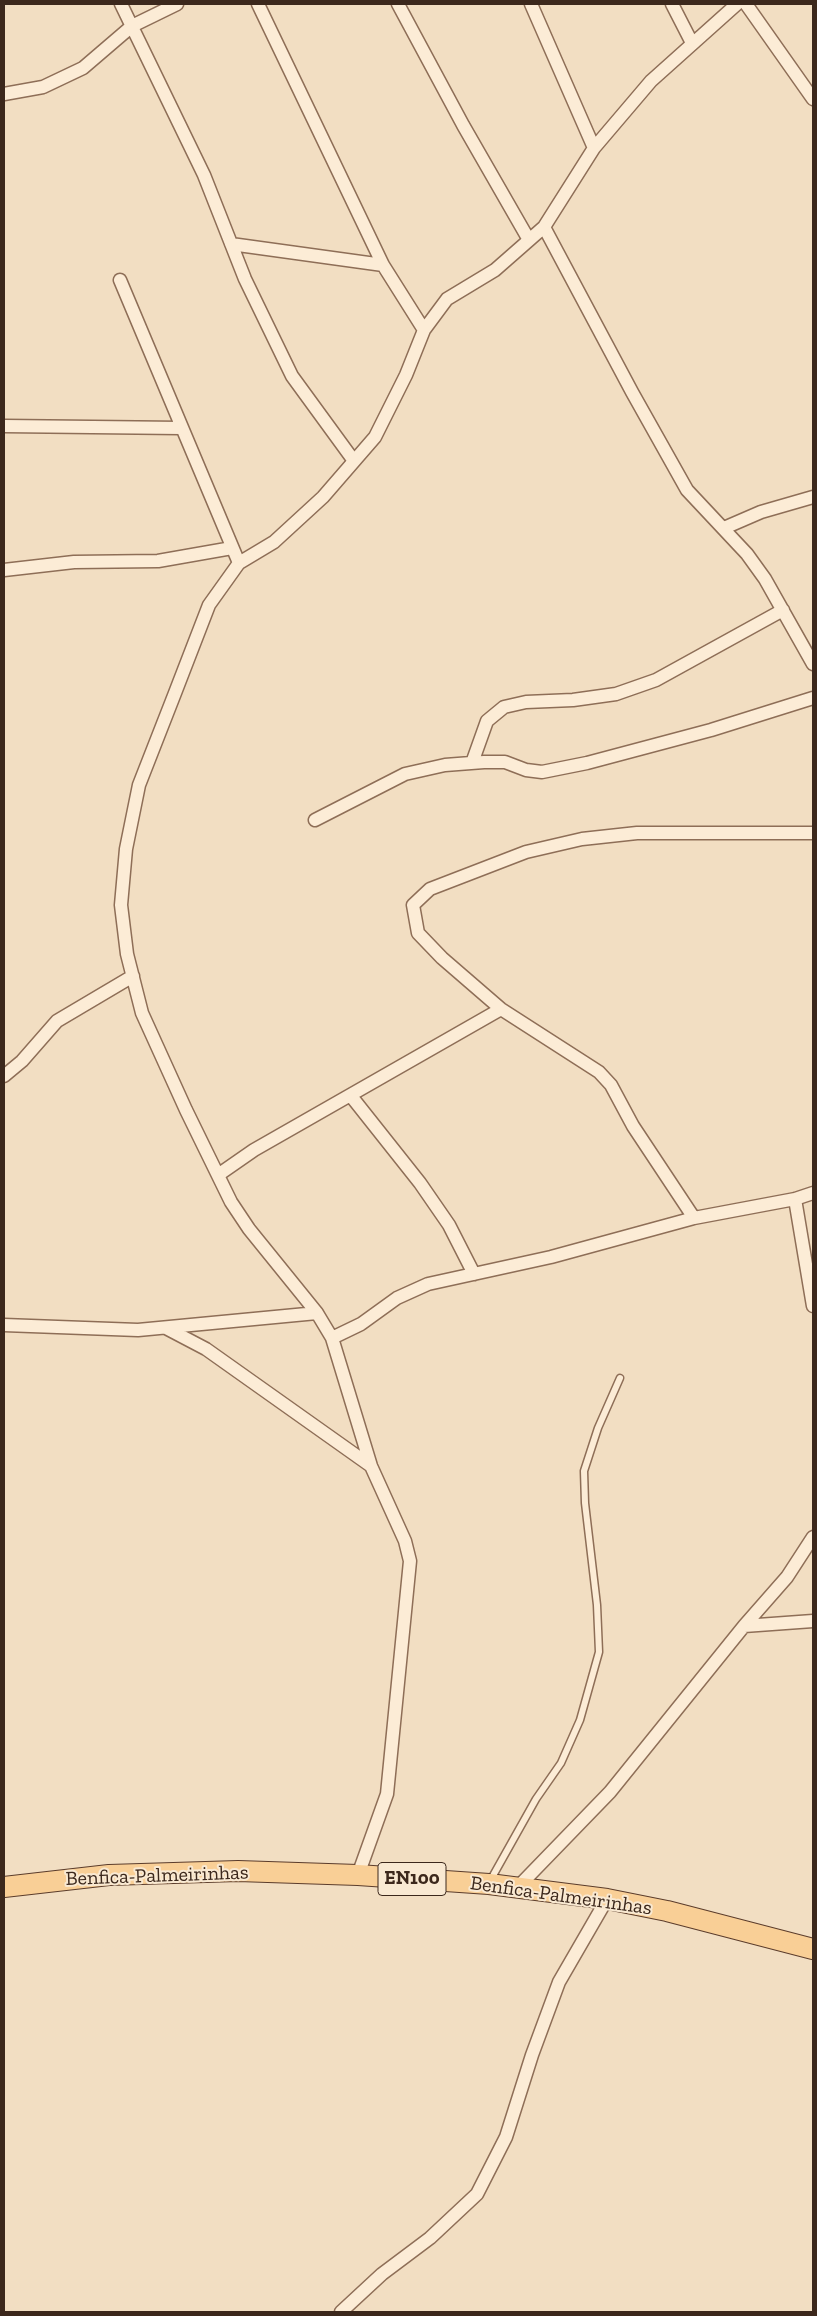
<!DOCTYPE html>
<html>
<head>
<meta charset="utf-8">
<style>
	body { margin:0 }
	#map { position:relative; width:817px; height:2316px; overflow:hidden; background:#f2dec2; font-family:"Zilla Slab",serif }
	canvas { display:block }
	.frame { position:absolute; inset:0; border:5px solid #3c281c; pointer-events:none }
</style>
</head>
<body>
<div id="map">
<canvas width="817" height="2316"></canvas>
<div class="frame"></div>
</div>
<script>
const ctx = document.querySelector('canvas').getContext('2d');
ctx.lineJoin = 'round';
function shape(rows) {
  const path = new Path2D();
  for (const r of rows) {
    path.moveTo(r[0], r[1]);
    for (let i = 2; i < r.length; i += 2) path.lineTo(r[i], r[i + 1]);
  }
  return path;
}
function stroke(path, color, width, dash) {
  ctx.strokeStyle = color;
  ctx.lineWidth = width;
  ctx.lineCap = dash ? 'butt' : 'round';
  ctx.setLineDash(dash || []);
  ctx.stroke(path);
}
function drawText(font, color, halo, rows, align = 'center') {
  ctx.font = font + ' "Zilla Slab",serif';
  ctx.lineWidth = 4;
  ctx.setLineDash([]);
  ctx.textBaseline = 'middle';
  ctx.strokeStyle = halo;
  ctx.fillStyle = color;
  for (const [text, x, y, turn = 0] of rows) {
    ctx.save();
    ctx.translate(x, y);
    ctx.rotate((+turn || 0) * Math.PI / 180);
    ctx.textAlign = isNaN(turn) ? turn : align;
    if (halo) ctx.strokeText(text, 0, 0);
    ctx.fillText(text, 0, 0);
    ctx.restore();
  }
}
const service = shape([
	[490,1881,536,1799,561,1763,580,1720,599,1652,597,1605,585,1503,584,1471,598,1428,620,1378]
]);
const minor = shape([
	[121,4,204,175,245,279,292,376,354,461],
	[258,4,383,265,424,330],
	[398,4,463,125,529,240],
	[531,4,594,148],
	[672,4,692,43],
	[746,4,813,99],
	[4,94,43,87,83,68,132,26,177,4],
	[544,227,632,392,687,490,747,554,765,579,813,664],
	[231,244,383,265],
	[120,280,239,563],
	[4,426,181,428],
	[724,528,761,512,813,497],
	[4,570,74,562,158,561,232,548],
	[472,763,487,721,504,707,526,702,573,700,616,694,656,680,783,610],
	[315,820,405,774,445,765,484,762,505,762,526,770,542,772,587,763,711,730,813,698],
	[4,1076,22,1061,57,1021,133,976],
	[351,1096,420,1183,449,1225,474,1274],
	[218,1175,254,1150,501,1009],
	[795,1199,813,1306],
	[694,1218,633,1126,611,1085,599,1072,501,1009,442,958,418,933,413,905,430,889,526,852,582,839,637,833,813,833],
	[4,1325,138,1330,317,1313],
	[166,1328,206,1349,371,1466],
	[332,1338,361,1324,397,1298,428,1284,551,1257,694,1218,795,1199,813,1193],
	[744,1626,813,1621],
	[358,1875,387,1794,410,1561,405,1541,371,1466,332,1338,317,1313,249,1229,231,1202,186,1110,142,1013,127,954,121,905,126,849,139,785,175,693,209,605,239,563,274,542,323,497,375,437,406,375,424,330,447,299,495,270,544,227,594,148,651,81,737,4],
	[518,1887,610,1792,744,1626,787,1577,813,1537],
	[341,2312,382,2274,430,2238,477,2194,506,2137,532,2055,559,1982,607,1899]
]);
const primary = shape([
	[4,1887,109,1875,238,1871,358,1875,489,1884,607,1899,667,1911,813,1949]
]);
const shields = [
	[412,1879,68]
];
const shieldNames = [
	["EN100",412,1879]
];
const streetNames = [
	["Benfica-Palmeirinhas",157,1876,-2],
	["Benfica-Palmeirinhas",561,1896,8]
];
stroke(service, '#8e6e57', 9);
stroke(minor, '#8e6e57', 15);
stroke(primary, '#5b3c2b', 22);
stroke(service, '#fcecd6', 6);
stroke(minor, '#fcecd6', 12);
stroke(primary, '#f9cf96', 20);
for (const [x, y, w] of shields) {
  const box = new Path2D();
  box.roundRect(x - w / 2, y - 16.5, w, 33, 4);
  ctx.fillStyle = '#f9e9d2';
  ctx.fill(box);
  stroke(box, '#3c281c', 1);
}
drawText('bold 19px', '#3c281c', null, shieldNames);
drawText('20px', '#3c281c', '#f9e9d2', streetNames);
</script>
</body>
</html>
